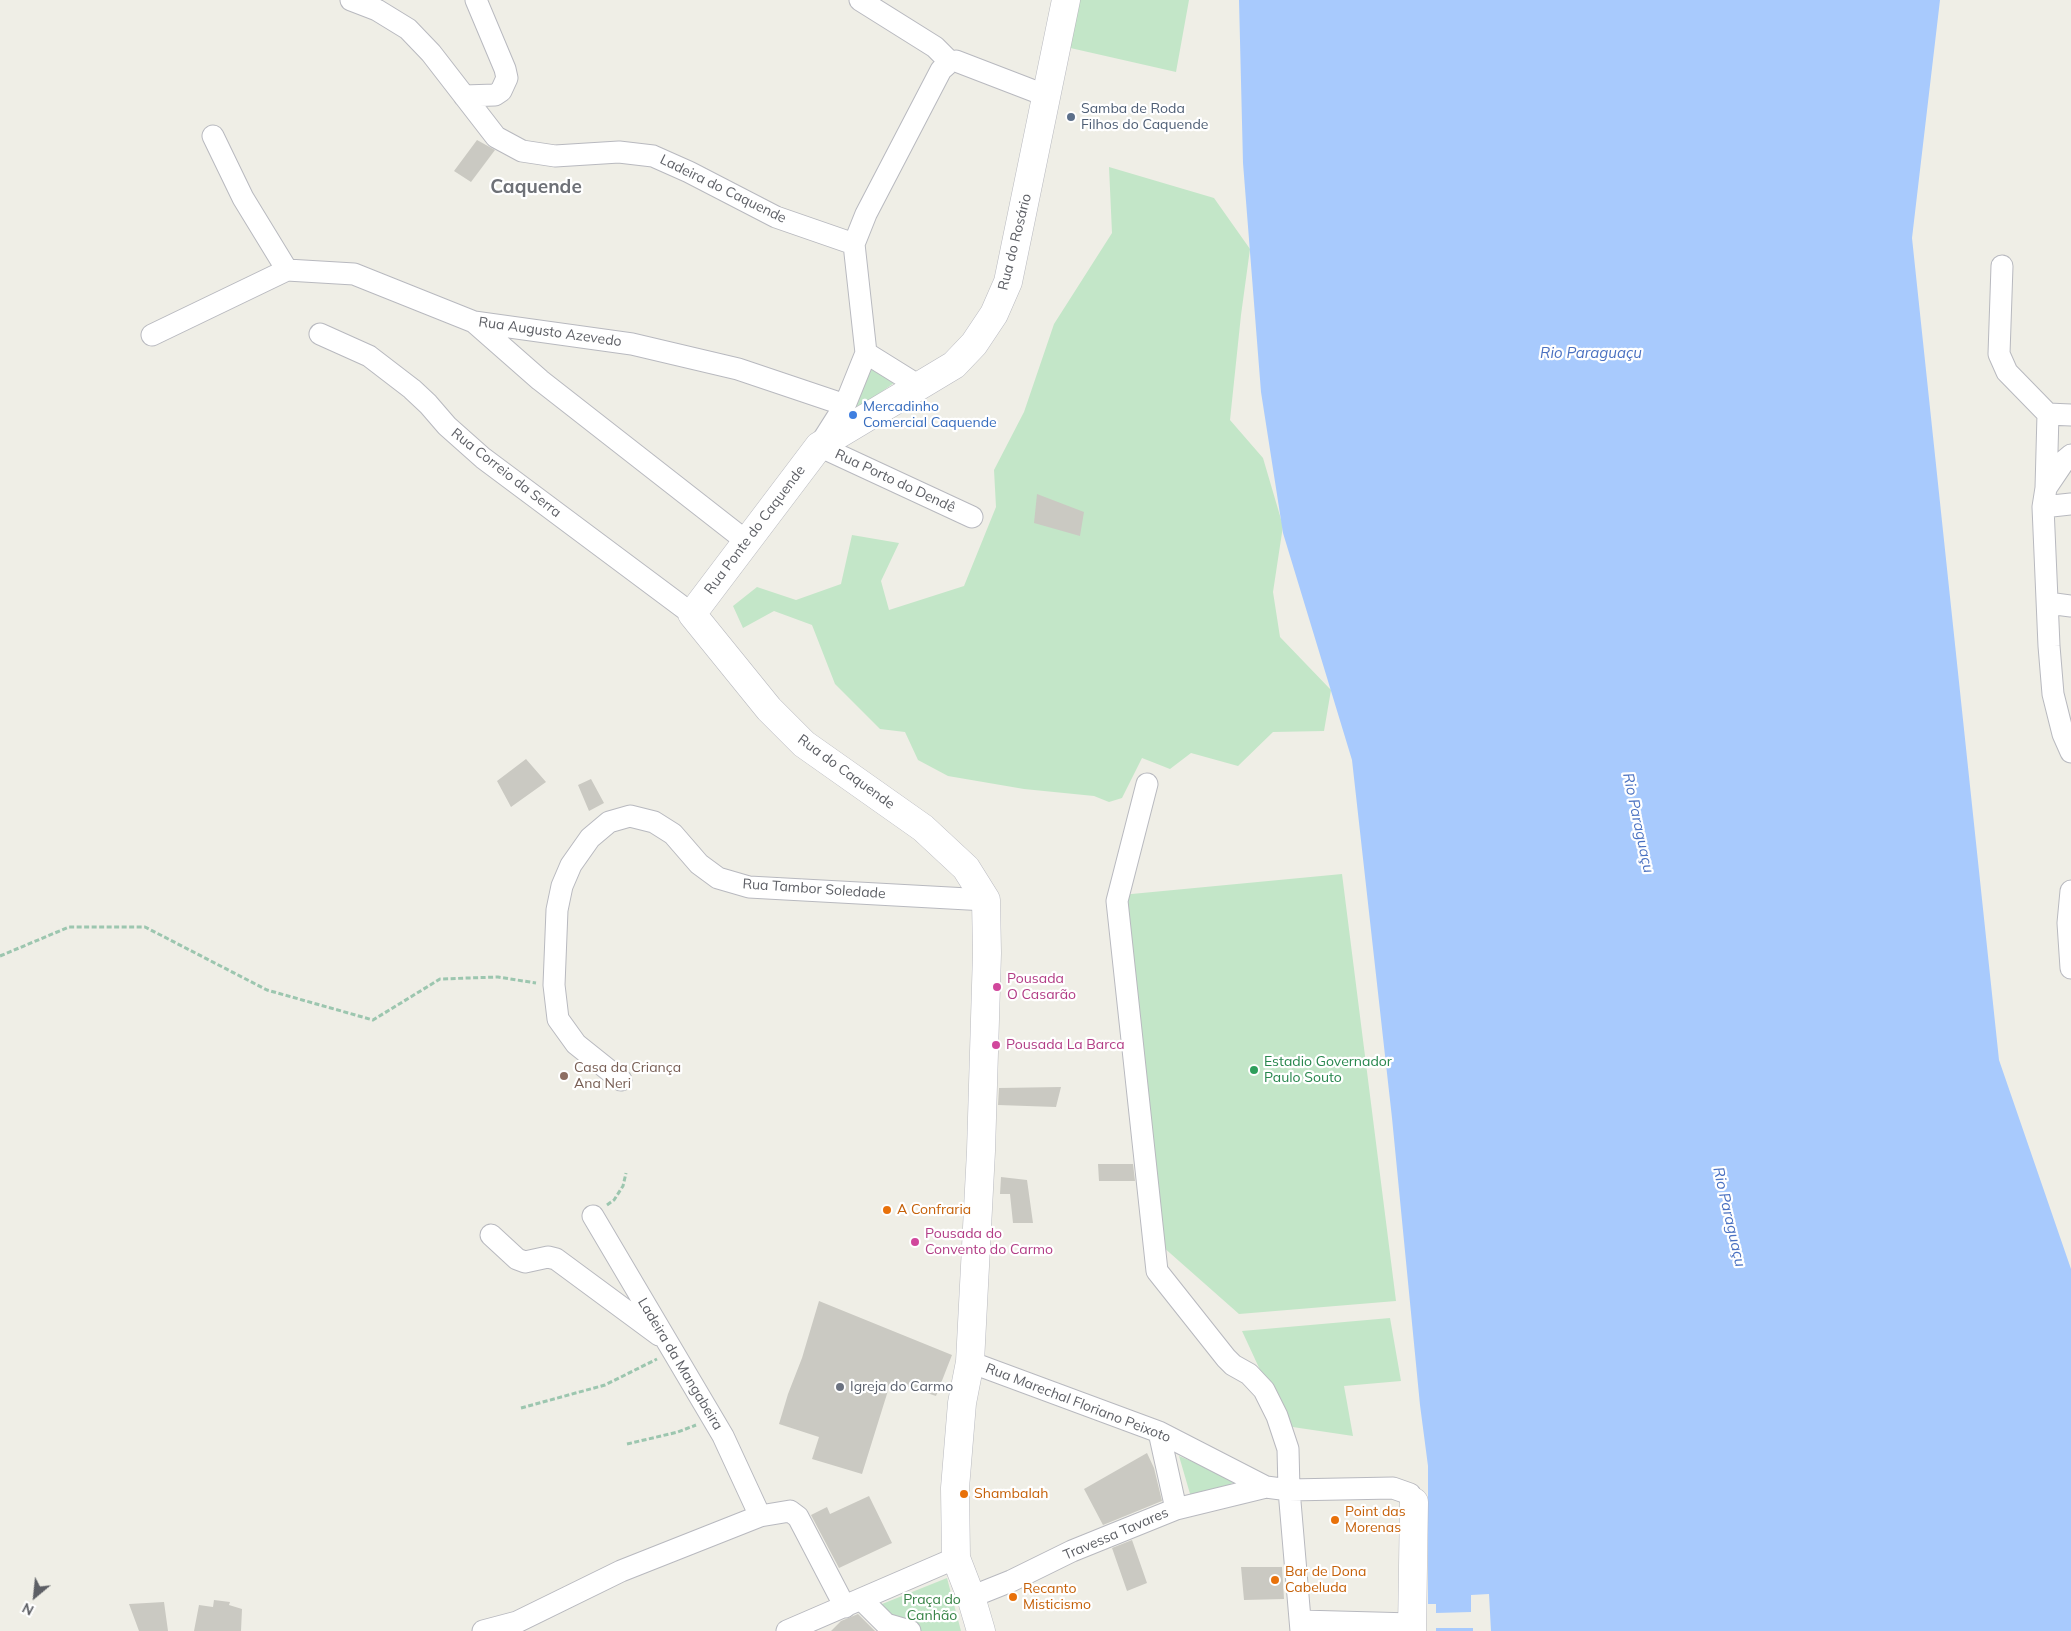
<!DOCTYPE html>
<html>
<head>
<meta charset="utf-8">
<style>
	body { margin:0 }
	#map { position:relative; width:2071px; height:1631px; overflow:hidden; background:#efeee6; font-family:Mulish,sans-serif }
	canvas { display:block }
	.north { position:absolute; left:10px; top:1571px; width:50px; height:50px; -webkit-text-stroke:4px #fff; paint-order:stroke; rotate:208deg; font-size:14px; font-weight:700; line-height:20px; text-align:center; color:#5d5f65 }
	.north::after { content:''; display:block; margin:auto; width:18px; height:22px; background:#5d5f65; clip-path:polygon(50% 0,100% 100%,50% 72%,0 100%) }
</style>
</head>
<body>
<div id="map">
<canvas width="2071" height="1631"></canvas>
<div class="north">N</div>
</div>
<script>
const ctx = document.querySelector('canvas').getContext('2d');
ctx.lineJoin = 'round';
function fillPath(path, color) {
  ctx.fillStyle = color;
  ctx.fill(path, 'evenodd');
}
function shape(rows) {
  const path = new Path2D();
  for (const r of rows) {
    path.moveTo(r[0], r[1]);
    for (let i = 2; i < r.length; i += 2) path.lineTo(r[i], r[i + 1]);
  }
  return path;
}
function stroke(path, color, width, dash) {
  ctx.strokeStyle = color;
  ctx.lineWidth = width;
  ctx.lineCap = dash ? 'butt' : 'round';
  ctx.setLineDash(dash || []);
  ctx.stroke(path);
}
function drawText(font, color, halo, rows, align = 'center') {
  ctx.font = font + ' Mulish,sans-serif';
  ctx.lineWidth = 4.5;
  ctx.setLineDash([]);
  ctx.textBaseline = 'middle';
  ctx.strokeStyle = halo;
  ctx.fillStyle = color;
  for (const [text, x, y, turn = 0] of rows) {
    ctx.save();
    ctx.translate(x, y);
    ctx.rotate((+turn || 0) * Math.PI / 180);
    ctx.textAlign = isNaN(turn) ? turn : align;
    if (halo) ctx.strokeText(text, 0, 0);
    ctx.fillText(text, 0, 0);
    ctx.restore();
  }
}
const green = shape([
	[1075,0,1189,0,1176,72,1066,47],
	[1109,167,1214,198,1250,249,1241,315,1230,420,1263,458,1283,526,1273,592,1280,637,1331,690,1324,731,1273,732,1238,766,1191,753,1170,769,1142,758,1122,798,1109,802,1094,796,1024,789,948,776,918,760,905,732,880,729,835,684,812,625,774,611,743,628,733,606,757,587,796,600,841,584,852,535,899,543,881,581,889,610,964,586,996,507,994,470,1024,412,1054,324,1112,233],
	[872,366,898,380,852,413],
	[1342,874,1396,1301,1239,1314,1162,1246,1121,895],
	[1390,1318,1401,1381,1344,1386,1353,1436,1286,1426,1242,1331],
	[1179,1456,1238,1480,1193,1504],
	[947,1578,961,1631,920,1631,872,1608]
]);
const water = shape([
	[1239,0,1940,0,1912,238,1999,1060,2071,1269,2071,1631,1428,1631,1428,1466,1420,1405,1392,1118,1352,760,1283,533,1261,392,1243,163]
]);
const pier = shape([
	[1489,1594,1491,1631,1473,1631,1473,1628,1436,1628,1436,1631,1425,1631,1426,1604,1436,1604,1436,1613,1471,1612,1471,1595]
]);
const building = shape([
	[477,140,495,150,471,182,454,171],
	[1037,494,1084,512,1080,536,1034,523],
	[526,759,546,782,511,807,497,781],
	[591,779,604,803,589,811,578,785],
	[1061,1087,1056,1107,998,1105,999,1088],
	[1098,1164,1133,1164,1135,1181,1099,1181],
	[1001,1177,1027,1180,1033,1223,1013,1223,1010,1194,1000,1194],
	[819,1301,952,1355,936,1396,891,1381,862,1474,812,1459,819,1437,779,1424,788,1394,802,1358],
	[1147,1453,1154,1468,1162,1501,1103,1525,1084,1489],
	[869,1496,892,1543,839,1568,811,1515,827,1507,830,1514],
	[1132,1540,1147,1583,1127,1591,1112,1548],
	[1241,1567,1282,1567,1284,1599,1244,1600],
	[214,1600,230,1602,229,1605,242,1609,241,1631,194,1631,199,1605,213,1607],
	[164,1602,168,1631,139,1631,129,1604],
	[858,1614,875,1631,831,1631,841,1621]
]);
const path = shape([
	[0,956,69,927,145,927,267,990,373,1020,440,979,498,977,536,983],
	[607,1205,614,1200,623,1186,626,1173],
	[521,1408,605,1385,657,1359],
	[627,1444,678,1432,696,1425]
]);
const minor = shape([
	[351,0,377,10,408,29,431,53,496,137,522,151,555,156,619,152,653,156,689,172,776,217,854,244],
	[860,0,935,47,950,62],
	[464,96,495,95,501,91,507,78,505,69,476,0],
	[213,136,243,198,287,270,354,274,474,322,632,344,738,369,845,405],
	[2002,266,1999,354,2007,372,2048,414,2071,415],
	[474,322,540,380,746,541],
	[320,334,369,356,412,389,428,404,447,426,483,458,692,614],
	[152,335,287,270],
	[866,353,854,244,866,214,941,70,950,62,956,61,1047,96],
	[919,386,866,353,845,405,819,446,972,517],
	[2048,414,2046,488,2043,507,2049,646,2053,694,2063,734,2071,752],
	[2046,488,2065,460,2071,455],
	[2043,507,2071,504],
	[2048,603,2071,606],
	[1147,784,1117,901,1157,1271,1226,1358,1233,1365,1249,1374,1264,1390,1277,1416,1288,1449,1289,1490,1301,1631],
	[2071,891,2068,923,2071,968],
	[621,1080,576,1044,558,1019,554,985,557,910,562,886,571,865,590,838,609,822,630,816,654,822,673,834,699,864,718,878,749,887,986,900],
	[593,1216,723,1436,760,1516],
	[491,1235,517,1259,525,1262,548,1257,556,1259,659,1335],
	[970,1362,1159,1432,1266,1487],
	[1159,1432,1176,1509],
	[971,1597,1011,1581,1072,1551,1176,1509,1266,1487,1289,1490,1393,1488,1410,1494,1414,1502],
	[862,1600,886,1624,910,1631],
	[1301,1621,1412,1624],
	[483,1631,517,1622,621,1571,760,1516,790,1511,798,1517,845,1607],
	[787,1631,956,1558]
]);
const tertiary = shape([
	[981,1631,971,1597,956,1558,955,1488,962,1403,970,1362,981,1151,987,953,986,900,966,868,923,828,804,744,769,709,692,614,819,446,954,365,974,344,994,314,1008,282,1066,0],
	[1412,1631,1414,1502]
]);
const markers = [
	[1071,117,5,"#5c6f8a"],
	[853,415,5,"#3f7fe0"],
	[997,987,5,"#d1479c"],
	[996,1045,5,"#d1479c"],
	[1254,1070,5,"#2e9e5b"],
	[564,1076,5,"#8d6e63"],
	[887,1210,5,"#e8710a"],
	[915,1242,5,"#d1479c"],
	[840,1387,5,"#6b7280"],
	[964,1494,5,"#e8710a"],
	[1335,1520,5,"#e8710a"],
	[1275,1580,5,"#e8710a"],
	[1013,1597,5,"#e8710a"]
];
const serviceNames = [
	["Samba de Roda",1081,109],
	["Filhos do Caquende",1081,125]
];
const streetNames = [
	["Ladeira do Caquende",723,189,26],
	["Rua do Rosário",1015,242,-76],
	["Rua Augusto Azevedo",550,332,8],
	["Rua Correio da Serra",506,473,38],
	["Rua Porto do Dendê",895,481,25],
	["Rua Ponte do Caquende",755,530,-53],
	["Rua do Caquende",846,772,36],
	["Rua Tambor Soledade",814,889,4],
	["Ladeira da Mangabeira",680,1364,59],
	["Rua Marechal Floriano Peixoto",1078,1403,21],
	["Travessa Tavares",1116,1534,-23]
];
const shopNames = [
	["Mercadinho",863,407],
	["Comercial Caquende",863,423]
];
const hotelNames = [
	["Pousada",1007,979],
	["O Casarão",1007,995],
	["Pousada La Barca",1006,1045],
	["Pousada do",925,1234],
	["Convento do Carmo",925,1250]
];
const leisureNames = [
	["Estadio Governador",1264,1062],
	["Paulo Souto",1264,1078]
];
const educationNames = [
	["Casa da Criança",574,1068],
	["Ana Neri",574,1084]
];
const foodNames = [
	["A Confraria",897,1210],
	["Shambalah",974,1494],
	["Point das",1345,1512],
	["Morenas",1345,1528],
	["Bar de Dona",1285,1572],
	["Cabeluda",1285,1588],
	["Recanto",1023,1589],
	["Misticismo",1023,1605]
];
const worshipNames = [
	["Igreja do Carmo",850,1387]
];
const parkNames = [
	["Praça do",932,1600],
	["Canhão",932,1616]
];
const waterNames = [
	["Rio Paraguaçu",1591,353],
	["Rio Paraguaçu",1638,823,78],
	["Rio Paraguaçu",1729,1217,77]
];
const districtNames = [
	["Caquende",536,187]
];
fillPath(green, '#c3e6c8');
fillPath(water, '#a8cafd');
fillPath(pier, '#efeee6');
fillPath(building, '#cac9c2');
stroke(minor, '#b8b9bf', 23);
stroke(tertiary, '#b8b9bf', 29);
stroke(path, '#9cc6af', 3, [5, 2.5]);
stroke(minor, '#fff', 21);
stroke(tertiary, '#fff', 28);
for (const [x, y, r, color] of markers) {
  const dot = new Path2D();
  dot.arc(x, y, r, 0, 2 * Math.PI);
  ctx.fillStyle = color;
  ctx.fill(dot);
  stroke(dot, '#fff', 2);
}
drawText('14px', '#4e5e75', '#fff', serviceNames, 'left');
drawText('14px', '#5d5f65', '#fff', streetNames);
drawText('14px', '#366cbe', '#fff', shopNames, 'left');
drawText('14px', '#b23c85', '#fff', hotelNames, 'left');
drawText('14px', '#27864d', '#fff', leisureNames, 'left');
drawText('14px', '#785e54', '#fff', educationNames, 'left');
drawText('14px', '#c56008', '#fff', foodNames, 'left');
drawText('14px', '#5b616d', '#fff', worshipNames, 'left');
drawText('14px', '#378346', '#fff', parkNames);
drawText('italic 15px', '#4a71c1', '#fff', waterNames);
drawText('bold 19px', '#6e7177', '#fff', districtNames);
</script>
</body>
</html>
